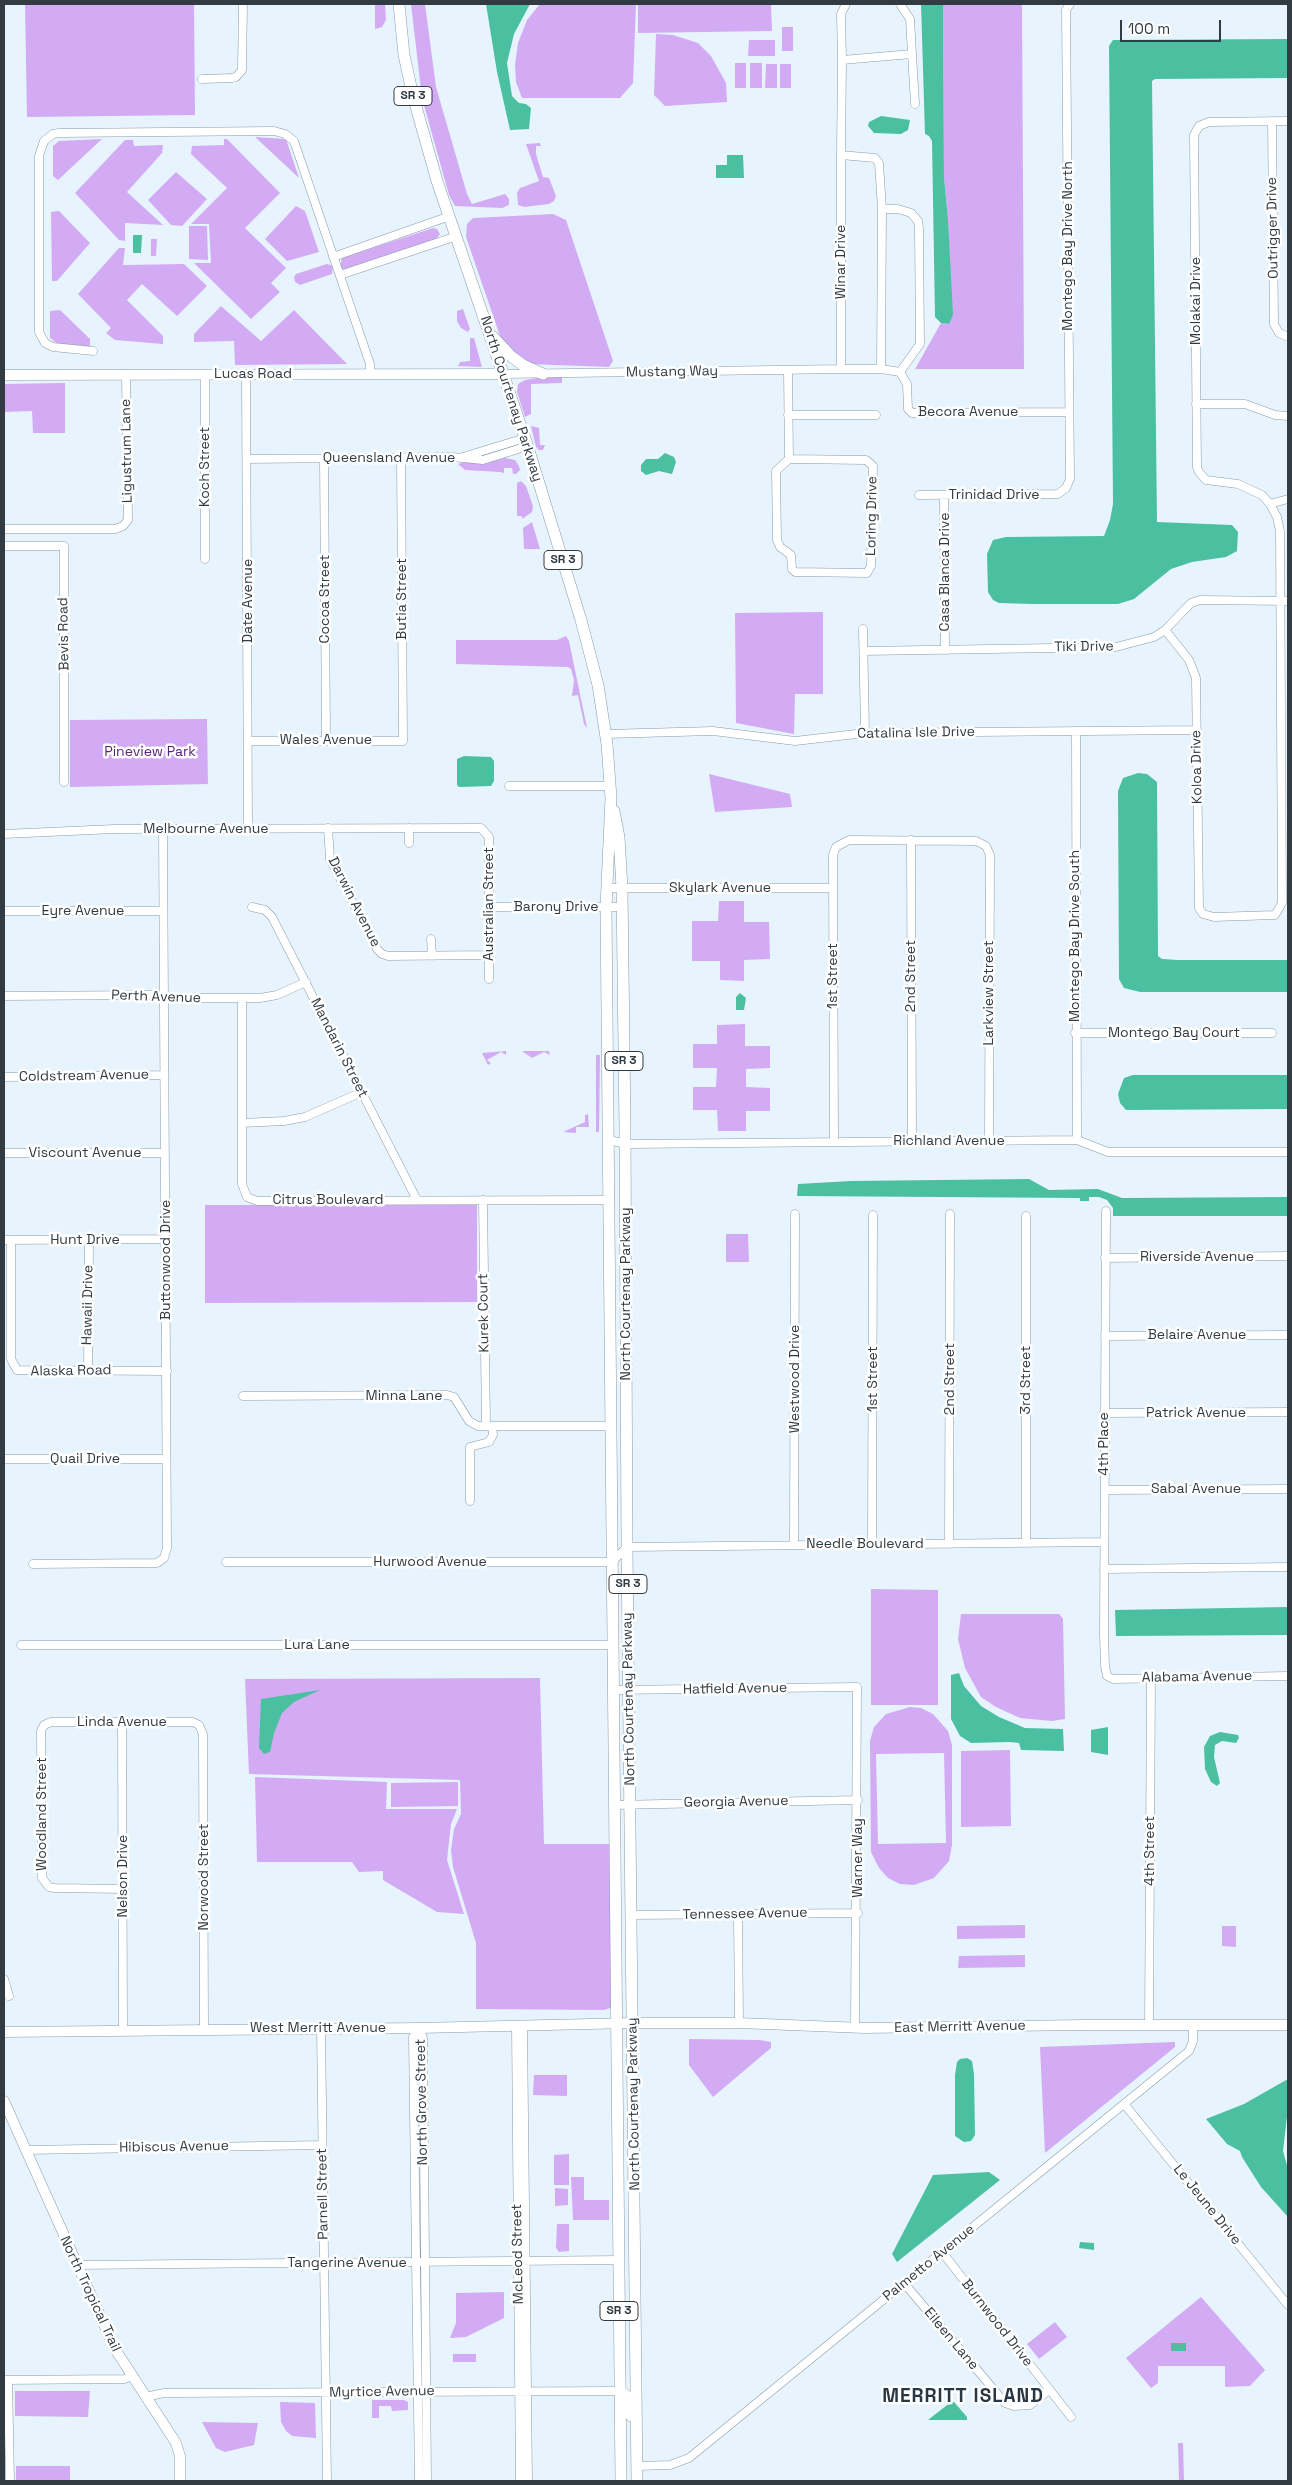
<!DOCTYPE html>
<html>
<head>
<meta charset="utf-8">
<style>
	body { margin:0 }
	#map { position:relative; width:1292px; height:2485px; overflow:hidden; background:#e7f4fe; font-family:"Space Grotesk",sans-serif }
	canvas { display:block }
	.frame { position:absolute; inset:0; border:5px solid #323b41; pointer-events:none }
	.scale { position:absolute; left:1120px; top:20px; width:101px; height:22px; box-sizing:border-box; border:2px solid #323b41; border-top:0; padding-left:6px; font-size:15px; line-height:18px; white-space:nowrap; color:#323b41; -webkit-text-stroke:4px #fff; paint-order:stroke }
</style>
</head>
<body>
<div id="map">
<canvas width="1292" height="2485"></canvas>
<div class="frame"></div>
<div class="scale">100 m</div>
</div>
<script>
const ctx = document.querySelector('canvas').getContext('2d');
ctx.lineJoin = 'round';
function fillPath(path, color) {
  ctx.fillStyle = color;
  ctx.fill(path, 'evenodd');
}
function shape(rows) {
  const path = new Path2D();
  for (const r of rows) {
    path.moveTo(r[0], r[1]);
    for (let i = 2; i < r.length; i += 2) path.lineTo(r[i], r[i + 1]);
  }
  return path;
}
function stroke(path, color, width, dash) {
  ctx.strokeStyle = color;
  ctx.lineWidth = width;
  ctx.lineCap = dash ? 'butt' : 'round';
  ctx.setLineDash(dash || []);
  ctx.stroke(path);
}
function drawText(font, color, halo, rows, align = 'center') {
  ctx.font = font + ' "Space Grotesk",sans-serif';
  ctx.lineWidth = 5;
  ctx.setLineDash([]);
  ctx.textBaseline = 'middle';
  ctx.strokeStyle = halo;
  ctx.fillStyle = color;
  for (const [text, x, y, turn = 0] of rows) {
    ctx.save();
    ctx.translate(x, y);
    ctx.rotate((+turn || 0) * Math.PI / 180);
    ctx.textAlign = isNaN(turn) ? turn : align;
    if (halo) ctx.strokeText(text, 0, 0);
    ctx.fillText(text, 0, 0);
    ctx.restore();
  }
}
const green = shape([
	[25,4,194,4,195,115,27,117],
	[375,4,385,4,386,20,382,27,375,29],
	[411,4,425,4,436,87,467,194,472,204,505,194,509,199,509,205,502,208,455,206,449,195,422,98],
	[540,4,636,4,633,83,620,98,522,98,516,82,515,65,518,43,527,20],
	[638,4,771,4,772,31,638,33],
	[943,4,1022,4,1024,369,915,369,941,323,949,324,951,300,948,219,944,177],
	[782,27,793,27,793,51,782,51],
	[656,34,673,35,698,43,711,56,726,83,727,102,665,106,654,95],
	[749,40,775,40,775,56,748,56],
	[735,63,746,63,746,88,735,88],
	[750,63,762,63,762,88,750,88],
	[766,64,777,64,777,88,765,88],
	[780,64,791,64,791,88,780,88],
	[255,137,286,139,299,178],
	[102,139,58,180,53,176,53,146,59,141],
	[224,139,227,139,280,193,245,228,286,268,271,283,280,292,251,319,194,263,211,263,209,224,191,224,227,188,191,154,192,146,224,145],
	[125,140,133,140,134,146,163,145,162,153,127,192,163,225,125,223,125,241,119,240,75,193],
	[540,143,541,146,536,146,536,154,543,177,549,178,556,196,554,201,549,204,524,207,518,205,517,193,520,188,539,181,526,144],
	[176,172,207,199,182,226,171,225,148,200],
	[296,206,305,211,319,252,287,261,265,239],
	[59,211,90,243,57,281,52,281,51,212],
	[553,214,566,220,613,361,609,367,528,364,504,344,499,333,466,237,467,224,473,218],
	[189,226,207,226,208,260,189,259],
	[433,228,437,229,440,234,436,239,345,270,340,267,342,258],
	[151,239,157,239,156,256,151,256],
	[119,248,125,248,123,265,184,264,207,286,177,316,142,284,127,300,163,336,163,344,115,340,106,333,111,328,78,294],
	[327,264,333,266,332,274,300,285,295,282,294,277,296,274],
	[221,306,261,341,294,310,347,364,235,365,234,341,194,342,194,334],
	[463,309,470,329,468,332,461,328,457,321,457,311],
	[60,310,90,339,90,347,59,345,50,338,50,311],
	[470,338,474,338,482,367,458,366,460,362,470,361],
	[543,377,562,377,562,383,531,384,531,414,525,417,517,392,518,384,525,380],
	[65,383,65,433,33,433,32,411,4,412,4,384],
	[531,426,539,428,540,445,545,445,543,450,539,450,536,447],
	[505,458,515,460,519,466,520,470,516,474,513,474,512,468,504,468,504,473,500,472,465,470,458,464,467,461,480,464],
	[521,481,526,486,533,506,532,512,522,519,522,516,517,516,517,483],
	[532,522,540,549,524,549,523,528],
	[823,612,823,694,795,694,794,734,736,723,735,613],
	[566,636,569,641,587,728,584,724,578,695,572,696,574,680,571,669,568,667,456,664,456,640,557,640],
	[207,719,208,784,70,787,70,720],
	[709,774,790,794,792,807,715,812],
	[719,901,744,901,744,922,769,922,770,959,744,960,744,981,720,980,720,961,692,961,692,921,718,921],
	[745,1024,745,1046,770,1046,770,1068,746,1069,746,1087,770,1088,770,1111,746,1111,746,1131,718,1131,717,1110,693,1110,693,1087,716,1087,717,1068,693,1068,693,1044,717,1044,717,1025],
	[506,1051,506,1055,501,1052,487,1060,491,1063,488,1065,482,1053],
	[522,1051,549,1051,550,1055,544,1052,532,1058],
	[596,1055,600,1055,599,1132,596,1132],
	[588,1114,589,1127,576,1127,576,1133,563,1132,585,1122,585,1115],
	[205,1205,477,1205,477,1302,205,1303],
	[726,1234,748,1234,749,1262,726,1262],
	[871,1589,938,1590,938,1705,871,1705],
	[961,1614,1059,1614,1063,1619,1065,1719,1052,1721,1020,1718,996,1707,981,1697,965,1668,958,1639],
	[540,1678,544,1844,614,1844,616,2006,604,2010,476,2009,476,1943,453,1867,451,1850,454,1829,461,1814,460,1780,249,1774,245,1679],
	[910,1707,921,1708,933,1714,948,1731,952,1745,952,1845,949,1861,934,1878,914,1885,900,1884,888,1878,879,1868,871,1852,870,1741,874,1727,886,1714],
	[944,1753,946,1843,878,1844,876,1754],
	[1010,1750,1011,1826,961,1827,961,1751],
	[255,1777,387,1782,386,1809,457,1809,451,1824,447,1860,464,1914,437,1912,383,1880,383,1871,359,1872,352,1862,257,1862],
	[458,1782,458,1806,391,1807,391,1783],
	[1025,1925,1025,1938,957,1939,957,1926],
	[1222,1926,1236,1926,1236,1947,1222,1946],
	[1025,1955,1025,1967,958,1968,959,1956],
	[689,2039,760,2040,771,2042,771,2048,713,2097,689,2065],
	[1175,2042,1175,2047,1045,2153,1040,2047],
	[534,2075,567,2075,567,2096,533,2095],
	[569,2154,569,2185,554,2185,554,2155],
	[571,2177,584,2177,584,2200,609,2200,609,2220,573,2220],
	[555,2188,568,2189,568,2205,555,2206],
	[557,2224,569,2224,569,2251,559,2252,556,2248],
	[504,2292,504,2318,466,2337,450,2338,456,2323,456,2293],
	[1201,2297,1265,2370,1250,2386,1225,2387,1225,2366,1158,2366,1158,2383,1151,2388,1126,2358],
	[1055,2322,1067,2337,1039,2359,1027,2344],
	[453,2354,476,2354,476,2362,453,2362],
	[15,2391,90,2391,88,2417,15,2416],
	[372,2400,404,2400,408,2402,408,2410,392,2411,391,2406,379,2406,379,2418,372,2418],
	[280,2402,315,2403,316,2438,292,2436,286,2431,281,2422],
	[202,2422,258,2423,254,2445,225,2452,216,2448],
	[1178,2443,1183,2443,1184,2481,1179,2481],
	[16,2466,70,2466,70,2481,16,2481]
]);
const water = shape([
	[486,4,530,4,514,34,507,63,512,96,519,103,526,104,531,108,529,129,510,130,497,72],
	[921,4,943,4,944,177,948,219,953,315,949,324,941,323,935,317,932,141,929,136,925,134],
	[1288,39,1288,78,1155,79,1152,81,1157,522,1232,525,1238,532,1237,551,1226,557,1192,562,1171,569,1134,599,1118,604,1032,604,999,603,993,600,988,592,987,554,993,540,1006,537,1104,536,1110,520,1113,504,1109,46,1113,40],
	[881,116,910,120,908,130,901,134,874,133,868,126,869,122],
	[727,155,743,155,744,178,716,178,716,165,727,165],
	[133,235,142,235,141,253,133,253],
	[665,453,674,457,676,462,672,474,659,471,646,475,641,471,641,465,646,459,658,459],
	[464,756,491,757,494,761,494,781,491,786,459,787,457,785,457,759],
	[1138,773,1147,774,1157,782,1158,956,1162,959,1178,960,1288,960,1288,992,1140,992,1124,988,1119,979,1118,791,1123,778],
	[740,993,746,998,744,1010,736,1010,736,997],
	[1133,1075,1288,1075,1288,1109,1126,1110,1120,1103,1118,1094,1124,1078],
	[1029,1179,1049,1190,1098,1189,1122,1198,1288,1197,1288,1216,1113,1216,1113,1208,1107,1200,1099,1197,1089,1197,1089,1201,1080,1201,1080,1198,797,1196,798,1184,851,1181],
	[1288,1607,1288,1635,1116,1636,1115,1610],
	[959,1673,964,1686,981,1706,999,1717,1025,1728,1063,1729,1064,1751,1021,1750,1019,1743,1010,1742,971,1743,960,1736,951,1719,951,1675],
	[320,1690,294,1702,282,1713,274,1733,270,1752,264,1754,259,1748,261,1699],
	[1108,1727,1108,1755,1091,1752,1091,1730],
	[1220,1732,1238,1735,1239,1738,1236,1743,1222,1741,1215,1745,1214,1757,1220,1783,1217,1786,1211,1782,1205,1769,1204,1747,1210,1736],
	[967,2058,972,2061,974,2074,975,2135,971,2141,964,2142,955,2136,955,2075,957,2062,960,2059],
	[1288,2079,1288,2108,1283,2151,1288,2169,1288,2217,1261,2187,1242,2157,1240,2151,1227,2144,1206,2119,1244,2104],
	[989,2172,1000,2180,897,2262,892,2254,933,2175],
	[1080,2242,1094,2243,1094,2250,1079,2248],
	[1171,2343,1186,2343,1186,2351,1171,2351],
	[951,2402,954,2402,967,2417,967,2420,928,2420]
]);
const street = shape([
	[912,54,915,104],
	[842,60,841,14,846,4],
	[202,79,232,78,236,77,242,70,243,4],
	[1272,121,1274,324,1279,333,1288,337],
	[1288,121,1209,122,1199,126,1194,135,1197,467,1199,472,1206,480,1238,484,1262,495,1270,504,1288,499],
	[841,155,842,60,912,54,910,19,900,4],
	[882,209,898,209,911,213,918,221,919,229,920,344,900,372],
	[333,257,450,216],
	[340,275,457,236],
	[93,351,53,347,45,343,39,332,39,156,44,141,53,134,59,133,274,131,285,134,294,141,370,364,370,374],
	[841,369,841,155,875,158,879,163,882,209,881,369],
	[788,371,789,459],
	[900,372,907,384,908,409,912,413,1069,412],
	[246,374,248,828],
	[503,374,841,369,881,369,900,372],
	[1196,404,1245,404,1275,415,1288,416],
	[788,415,876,415],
	[463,457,525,438],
	[324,458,326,740],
	[247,459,453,457,483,460,528,446],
	[789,459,866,460,873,466,871,566,867,573,795,572,792,569,791,555,780,547,777,540,776,471,789,459],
	[919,495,1058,494,1066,488,1070,479,1066,10,1070,4],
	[944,495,945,650],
	[4,529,115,529,123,526,128,520,126,374],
	[4,546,64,546,64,782],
	[205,559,205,374],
	[863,629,865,733],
	[1165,630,1189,660,1196,678,1199,908,1203,914,1214,917,1275,915,1282,903,1280,531,1277,517,1270,504],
	[864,651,1116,647,1154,637,1165,630,1191,603,1200,600,1288,601],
	[1076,731,1077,1140],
	[606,734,713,731,795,741,865,733,1197,730],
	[249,741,403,741,401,458],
	[509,786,611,786],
	[328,828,330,859,377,949,382,954,388,956,489,955],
	[409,828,409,843],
	[4,834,114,829,481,828,489,837,489,979],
	[911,840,912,1141],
	[606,888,833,888],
	[252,907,265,910,272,917,417,1200],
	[490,907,622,907],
	[4,911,163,911],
	[431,939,432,956],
	[4,996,152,995,174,998,260,998,277,995,306,982],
	[242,998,242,1184,247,1197,257,1201,610,1200],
	[1075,1033,1272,1033],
	[4,1077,164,1075],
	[242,1123,284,1121,305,1117,362,1092],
	[609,1140,626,1144,1077,1140,1108,1152,1288,1152],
	[834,1141,833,855,836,847,849,840,976,841,986,846,990,855,989,1141],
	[4,1153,165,1153],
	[483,1200,486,1426],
	[1106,1211,1104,1635,1105,1666,1107,1676,1113,1679,1288,1676],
	[1026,1216,1026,1543],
	[4,1240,165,1239],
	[11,1240,11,1359,17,1370,167,1371],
	[1105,1258,1288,1256],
	[1105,1336,1288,1335],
	[88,1371,89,1240],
	[243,1396,447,1395,454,1397,469,1421,478,1426,611,1426],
	[1104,1413,1288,1412],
	[4,1459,165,1459],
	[1105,1490,1288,1489],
	[470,1501,470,1447,489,1442,493,1435,492,1426],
	[794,1544,795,1214],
	[872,1544,873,1215],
	[949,1544,950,1214],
	[226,1562,612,1562,627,1547,1104,1542],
	[33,1564,157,1563,164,1558,167,1548,163,828],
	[1104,1569,1288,1567],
	[21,1645,613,1645],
	[613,1690,857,1687,855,2028],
	[122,1722,123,2030],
	[614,1805,858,1800],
	[124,1889,54,1888,49,1887,42,1878,41,1731,44,1725,51,1722,193,1722,199,1725,203,1734,204,2029],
	[738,1914,739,2023],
	[632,1915,858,1913],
	[4,1979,9,1996],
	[1149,2025,1151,1677],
	[516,2026,520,2481],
	[523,2026,528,2481],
	[321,2028,327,2481],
	[419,2028,423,2038,427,2481],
	[1125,2105,1288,2305],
	[25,2150,322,2145],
	[942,2252,1071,2417],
	[75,2265,619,2260],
	[904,2283,1005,2403,1014,2406,1030,2405,1049,2390],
	[4,2380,125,2379,131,2376],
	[8,2380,10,2481],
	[145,2397,164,2393,620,2391],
	[637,2466,670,2465,689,2458,1189,2051,1193,2041,1193,2025],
	[419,2481,413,2037,419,2028]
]);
const secondary = shape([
	[4,375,503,374],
	[4,2032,419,2028,632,2023,739,2023,864,2028,1083,2025,1288,2025],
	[4,2101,115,2349,176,2443,180,2456,180,2481]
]);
const primary = shape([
	[399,4,404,55,413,96,437,181,527,444,581,620,598,685,607,744,611,798,606,907,621,2481],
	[493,337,512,357,523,365,543,374],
	[614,811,619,837,622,888,625,1128,627,1547,637,2481],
	[620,2391,628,2397,631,2416]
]);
const shields = [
	[413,96,38],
	[563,560,38],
	[624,1061,38],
	[628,1584,38],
	[619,2311,38]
];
const shieldNames = [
	["SR 3",413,96],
	["SR 3",563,560],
	["SR 3",624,1061],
	["SR 3",628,1584],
	["SR 3",619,2311]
];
const streetNames = [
	["Outrigger Drive",1273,228,-91],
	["Montego Bay Drive North",1068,246,-90],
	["Winar Drive",841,262,-90],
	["Molakai Drive",1196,301,-90],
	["Mustang Way",672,372,-1],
	["Lucas Road",253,374],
	["North Courtenay Parkway",511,399,72],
	["Becora Avenue",968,412],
	["Ligustrum Lane",127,451,-91],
	["Queensland Avenue",389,458],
	["Koch Street",205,467,-90],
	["Trinidad Drive",994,495],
	["Loring Drive",872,516,-89],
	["Casa Blanca Drive",945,572,-90],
	["Cocoa Street",325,599,-90],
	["Butia Street",402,599,-90],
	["Date Avenue",248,601,-90],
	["Bevis Road",64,634,-91],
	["Tiki Drive",1084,647,-1],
	["Catalina Isle Drive",916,733,-1],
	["Wales Avenue",326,740],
	["Koloa Drive",1197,767,-91],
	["Melbourne Avenue",206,829],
	["Skylark Avenue",720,888],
	["Darwin Avenue",354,902,63],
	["Australian Street",489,904,-90],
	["Barony Drive",556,907],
	["Eyre Avenue",83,911],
	["Montego Bay Drive South",1075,936,-90],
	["1st Street",833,976,-90],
	["2nd Street",911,976,-90],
	["Larkview Street",989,993,-90],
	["Perth Avenue",156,997,2],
	["Montego Bay Court",1174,1033],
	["Mandarin Street",339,1048,63],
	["Coldstream Avenue",84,1076,-1],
	["Richland Avenue",949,1141],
	["Viscount Avenue",85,1153],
	["Citrus Boulevard",328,1200],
	["Hunt Drive",85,1240],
	["Riverside Avenue",1197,1257],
	["Buttonwood Drive",166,1260,-90],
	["North Courtenay Parkway",626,1294,-90],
	["Hawaii Drive",88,1305,-89],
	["Kurek Court",484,1313,-91],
	["Belaire Avenue",1197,1335],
	["Alaska Road",71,1371,-1],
	["Westwood Drive",795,1379,-90],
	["1st Street",873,1379,-90],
	["2nd Street",950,1379,-90],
	["3rd Street",1026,1380,-90],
	["Minna Lane",404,1396],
	["Patrick Avenue",1196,1413],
	["4th Place",1104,1444,-90],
	["Quail Drive",85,1459],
	["Sabal Avenue",1196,1489],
	["Needle Boulevard",865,1544],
	["Hurwood Avenue",430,1562],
	["Lura Lane",317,1645],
	["Alabama Avenue",1197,1677,-1],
	["Hatfield Avenue",735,1689,-1],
	["North Courtenay Parkway",629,1699,-91],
	["Linda Avenue",122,1722],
	["Georgia Avenue",736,1802,-1],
	["Woodland Street",42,1814,-90],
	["4th Street",1150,1851,-90],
	["Warner Way",858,1858,-90],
	["Nelson Drive",123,1876,-90],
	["Norwood Street",204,1877,-90],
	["Tennessee Avenue",745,1914,-1],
	["East Merritt Avenue",960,2027,-1],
	["West Merritt Avenue",318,2028],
	["North Grove Street",422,2102,-91],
	["North Courtenay Parkway",634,2104,-91],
	["Hibiscus Avenue",174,2147,-1],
	["Parnell Street",323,2194,-91],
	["Le Jeune Drive",1207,2205,51],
	["McLeod Street",518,2254,-91],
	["Tangerine Avenue",347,2263],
	["Palmetto Avenue",929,2263,-39],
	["North Tropical Trail",90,2294,65],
	["Burnwood Drive",997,2323,52],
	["Eileen Lane",951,2339,50],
	["Myrtice Avenue",382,2392,-1]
];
const parkNames = [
	["Pineview Park",150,752]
];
const districtNames = [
	["MERRITT ISLAND",963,2397]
];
fillPath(green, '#d3abf4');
fillPath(water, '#4bc0a0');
stroke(street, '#879baa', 9);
stroke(secondary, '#879baa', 11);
stroke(primary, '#879baa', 12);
stroke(street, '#fff', 8);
stroke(secondary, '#fff', 10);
stroke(primary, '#fff', 11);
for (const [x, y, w] of shields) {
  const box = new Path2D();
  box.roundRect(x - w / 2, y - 9.5, w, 19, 4);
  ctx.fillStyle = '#fff';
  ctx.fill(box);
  stroke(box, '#323b41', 1);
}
drawText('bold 12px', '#323b41', null, shieldNames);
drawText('14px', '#323b41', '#fff', streetNames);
drawText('14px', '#5a247c', '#fff', parkNames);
ctx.letterSpacing = '1px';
drawText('bold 19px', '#273844', '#fff', districtNames);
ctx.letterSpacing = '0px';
</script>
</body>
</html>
